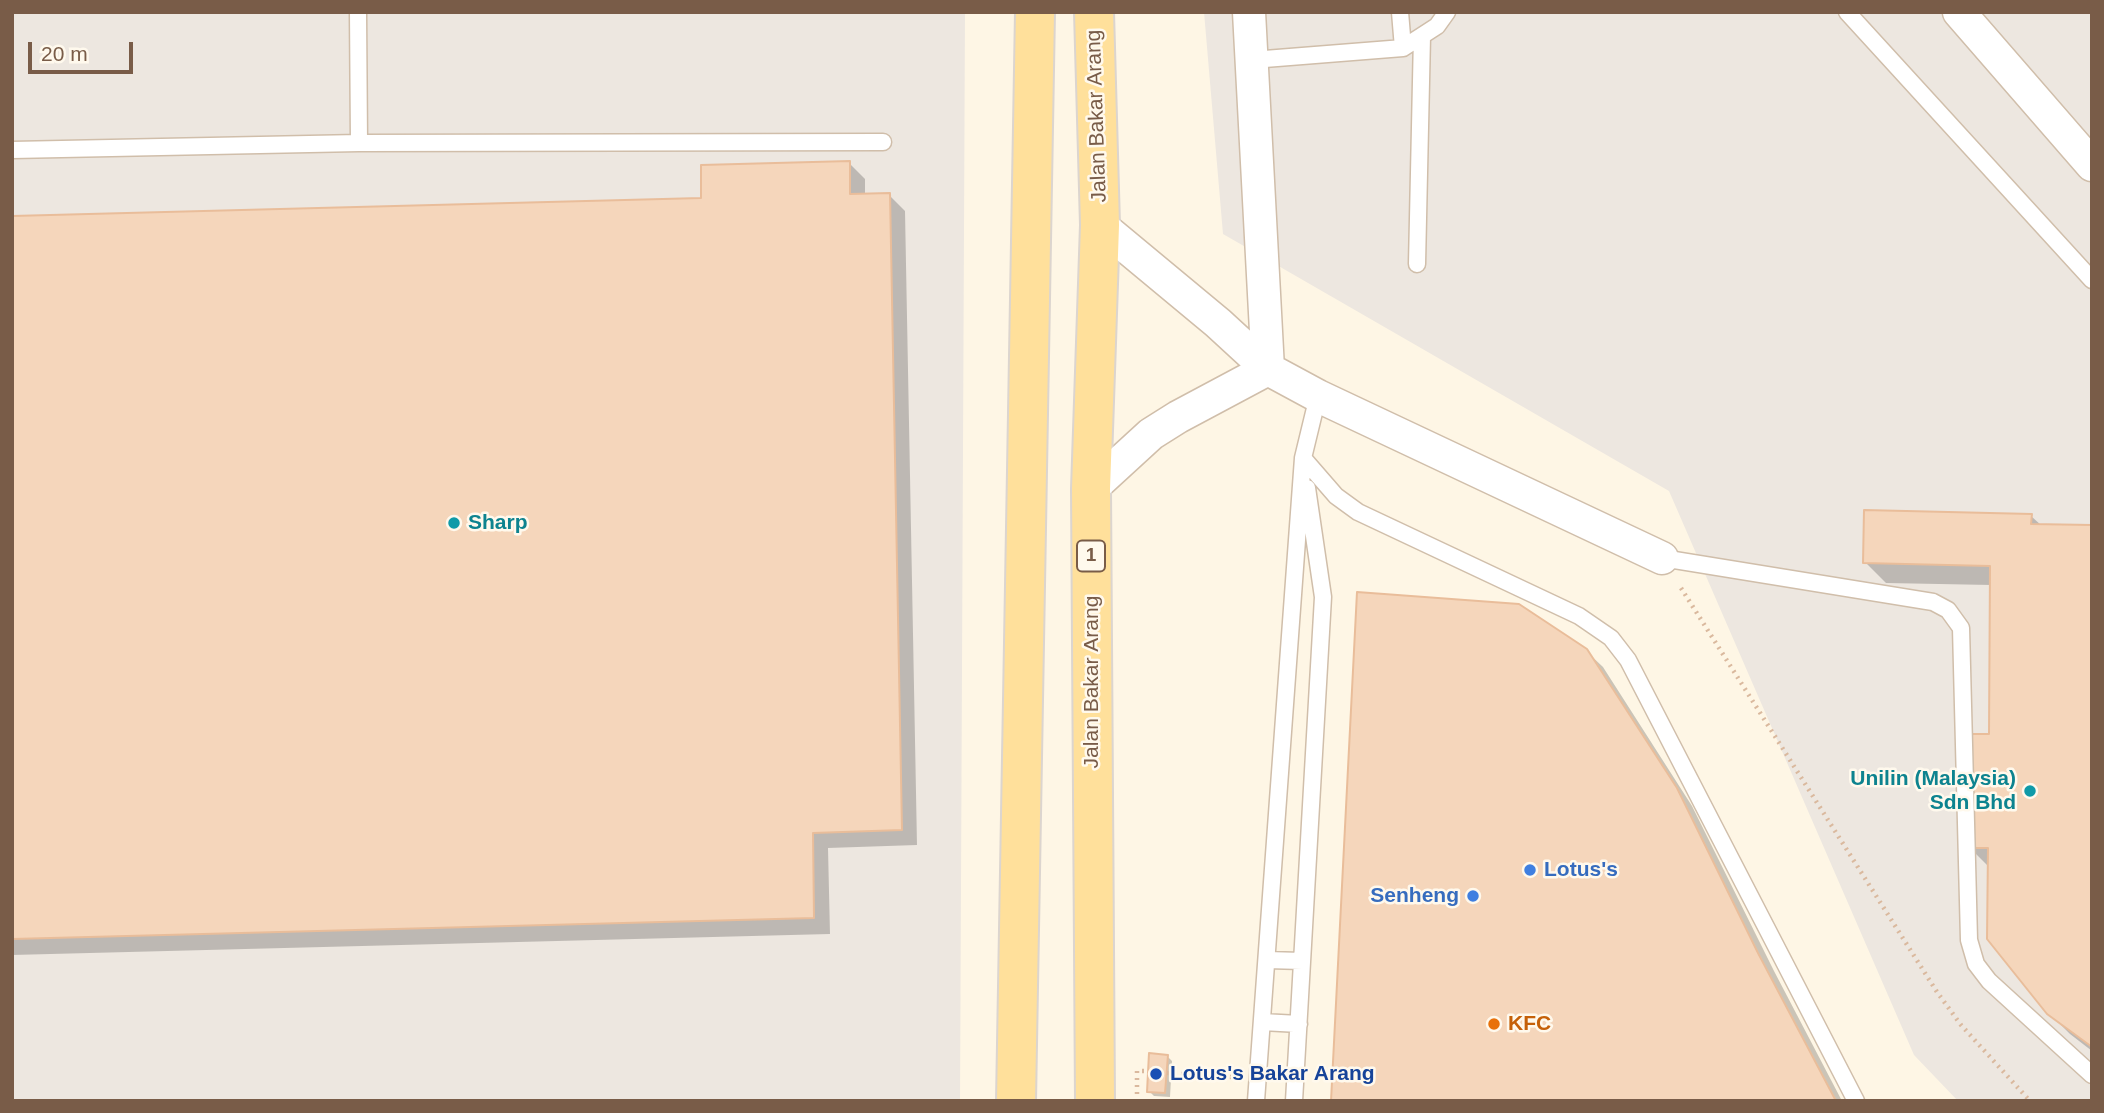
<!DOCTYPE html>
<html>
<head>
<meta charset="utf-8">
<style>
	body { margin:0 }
	#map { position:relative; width:2104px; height:1113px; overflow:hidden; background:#fef6e5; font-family:Helvetica,sans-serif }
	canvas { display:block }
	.frame { position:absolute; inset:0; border:14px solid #795c48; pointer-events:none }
	.scale { position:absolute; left:28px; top:42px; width:105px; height:32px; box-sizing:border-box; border:4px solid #795c48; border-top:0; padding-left:9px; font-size:21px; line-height:24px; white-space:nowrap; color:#795c48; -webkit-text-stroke:5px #fff9ed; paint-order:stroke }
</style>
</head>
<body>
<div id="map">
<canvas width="2104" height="1113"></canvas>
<div class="frame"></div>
<div class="scale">20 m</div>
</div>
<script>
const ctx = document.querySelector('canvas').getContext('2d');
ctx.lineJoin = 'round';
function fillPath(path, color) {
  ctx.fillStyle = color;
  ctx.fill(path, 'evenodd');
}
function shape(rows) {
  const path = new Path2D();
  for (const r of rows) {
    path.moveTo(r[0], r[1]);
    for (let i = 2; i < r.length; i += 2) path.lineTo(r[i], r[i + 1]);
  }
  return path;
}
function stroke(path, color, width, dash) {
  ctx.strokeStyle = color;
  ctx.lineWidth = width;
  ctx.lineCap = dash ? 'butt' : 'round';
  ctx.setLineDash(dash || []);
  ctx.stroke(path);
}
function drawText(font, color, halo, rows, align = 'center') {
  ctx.font = font + ' Helvetica,sans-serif';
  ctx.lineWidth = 5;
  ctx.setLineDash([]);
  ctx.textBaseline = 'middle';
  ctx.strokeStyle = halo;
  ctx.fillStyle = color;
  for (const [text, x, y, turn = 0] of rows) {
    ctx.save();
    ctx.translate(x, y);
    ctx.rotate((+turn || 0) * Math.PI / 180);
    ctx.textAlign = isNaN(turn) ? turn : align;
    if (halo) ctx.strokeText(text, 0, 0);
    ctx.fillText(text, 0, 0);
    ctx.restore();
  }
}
const industrial = shape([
	[12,12,965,12,960,1101,12,1101],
	[1204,12,2092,12,2092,1101,1958,1101,1914,1055,1669,491,1223,234]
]);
const shadow = shape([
	[849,163,865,179,865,195,889,195,905,211,917,845,828,848,830,934,12,955,12,218,703,199],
	[2031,516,2042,526,2092,526,2092,1051,2070,1034,2048,1012,1989,867,1969,847,1991,736,1991,585,1886,583,1865,562],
	[1586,651,1603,667,1692,806,1774,971,1842,1101,1332,1101],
	[1167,1056,1172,1061,1170,1097,1154,1096,1149,1091]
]);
const building = shape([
	[850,161,850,194,890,193,902,830,813,833,814,918,12,939,12,216,701,198,701,165,850,161],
	[1864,510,2032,514,2031,524,2092,525,2092,1047,2047,1014,1987,939,1988,848,1968,848,1968,734,1989,734,1990,566,1863,563,1864,510],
	[1357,592,1519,604,1587,649,1677,788,1758,953,1836,1101,1331,1101,1357,592],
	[1149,1053,1168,1055,1165,1093,1147,1092,1149,1053]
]);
const path = shape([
	[1681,588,1937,992,1961,1025,2030,1101],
	[1167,1073,1231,1077],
	[1137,1101,1137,1071,1148,1071]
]);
const service = shape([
	[358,12,359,143,883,142],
	[1400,12,1403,48],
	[1847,12,2092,280],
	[1252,60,1403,48,1437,26,1447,12],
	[12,150,359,143],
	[1417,264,1422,36],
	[1303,458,1336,496,1358,512,1579,616,1611,638,1628,660,1856,1101],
	[1662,558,1933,602,1948,610,1961,628,1969,940,1976,964,1989,981,2092,1075],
	[1267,960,1302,961],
	[1262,1022,1299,1024],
	[1256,1101,1303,458,1318,396],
	[1294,1101,1323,597,1307,488]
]);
const minor = shape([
	[1249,12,1268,369],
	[1959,12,2092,165],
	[1100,225,1218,323,1268,369,1318,396,1662,558],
	[1091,489,1151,434,1178,417,1268,369]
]);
const primary = shape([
	[1094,12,1100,225,1091,489,1095,1101],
	[1016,1101,1035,12]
]);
const markers = [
	[454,523,7,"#0f9aa8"],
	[2030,791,7,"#0f9aa8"],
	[1530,870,7,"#3f7fe0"],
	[1473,896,7,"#3f7fe0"],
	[1494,1024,7,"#e8710a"],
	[1156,1074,7,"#1a4fb4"]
];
const shields = [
	[1091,556,28]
];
const shieldNames = [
	["1",1091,556]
];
const streetNames = [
	["Jalan Bakar Arang",1097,116,-92],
	["Jalan Bakar Arang",1092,682,-90]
];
const cultureNames = [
	["Sharp",468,523],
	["Unilin (Malaysia)",2016,779,"right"],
	["Sdn Bhd",2016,803,"right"]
];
const shopNames = [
	["Lotus's",1544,870],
	["Senheng",1459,896,"right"]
];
const foodNames = [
	["KFC",1508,1024]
];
const transitNames = [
	["Lotus's Bakar Arang",1170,1074]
];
fillPath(industrial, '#ede7e0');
fillPath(shadow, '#0003');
fillPath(building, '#f5d6bb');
stroke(building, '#e9bd9a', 2);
stroke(service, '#d0beaa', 19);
stroke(minor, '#d0beaa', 35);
stroke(primary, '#dcd5cf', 42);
stroke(path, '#dab99e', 4.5, [2, 5]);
stroke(service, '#fff', 16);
stroke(minor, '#fff', 32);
stroke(primary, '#ffe09b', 38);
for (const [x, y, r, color] of markers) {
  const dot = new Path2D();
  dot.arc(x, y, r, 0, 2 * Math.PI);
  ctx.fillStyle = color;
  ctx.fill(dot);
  stroke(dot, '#fff9ed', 2.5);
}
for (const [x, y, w] of shields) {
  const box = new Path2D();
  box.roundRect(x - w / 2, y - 15.5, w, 31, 5);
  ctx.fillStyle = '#fff9ed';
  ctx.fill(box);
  stroke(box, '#795c48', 2);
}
drawText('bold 19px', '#795c48', null, shieldNames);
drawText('21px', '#795c48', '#fff9ed', streetNames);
drawText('bold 21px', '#0d838f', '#fff9ed', cultureNames, 'left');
drawText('bold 21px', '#366cbe', '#fff9ed', shopNames, 'left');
drawText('bold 21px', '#c56008', '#fff9ed', foodNames, 'left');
drawText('bold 21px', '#164399', '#fff9ed', transitNames, 'left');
</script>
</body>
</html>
